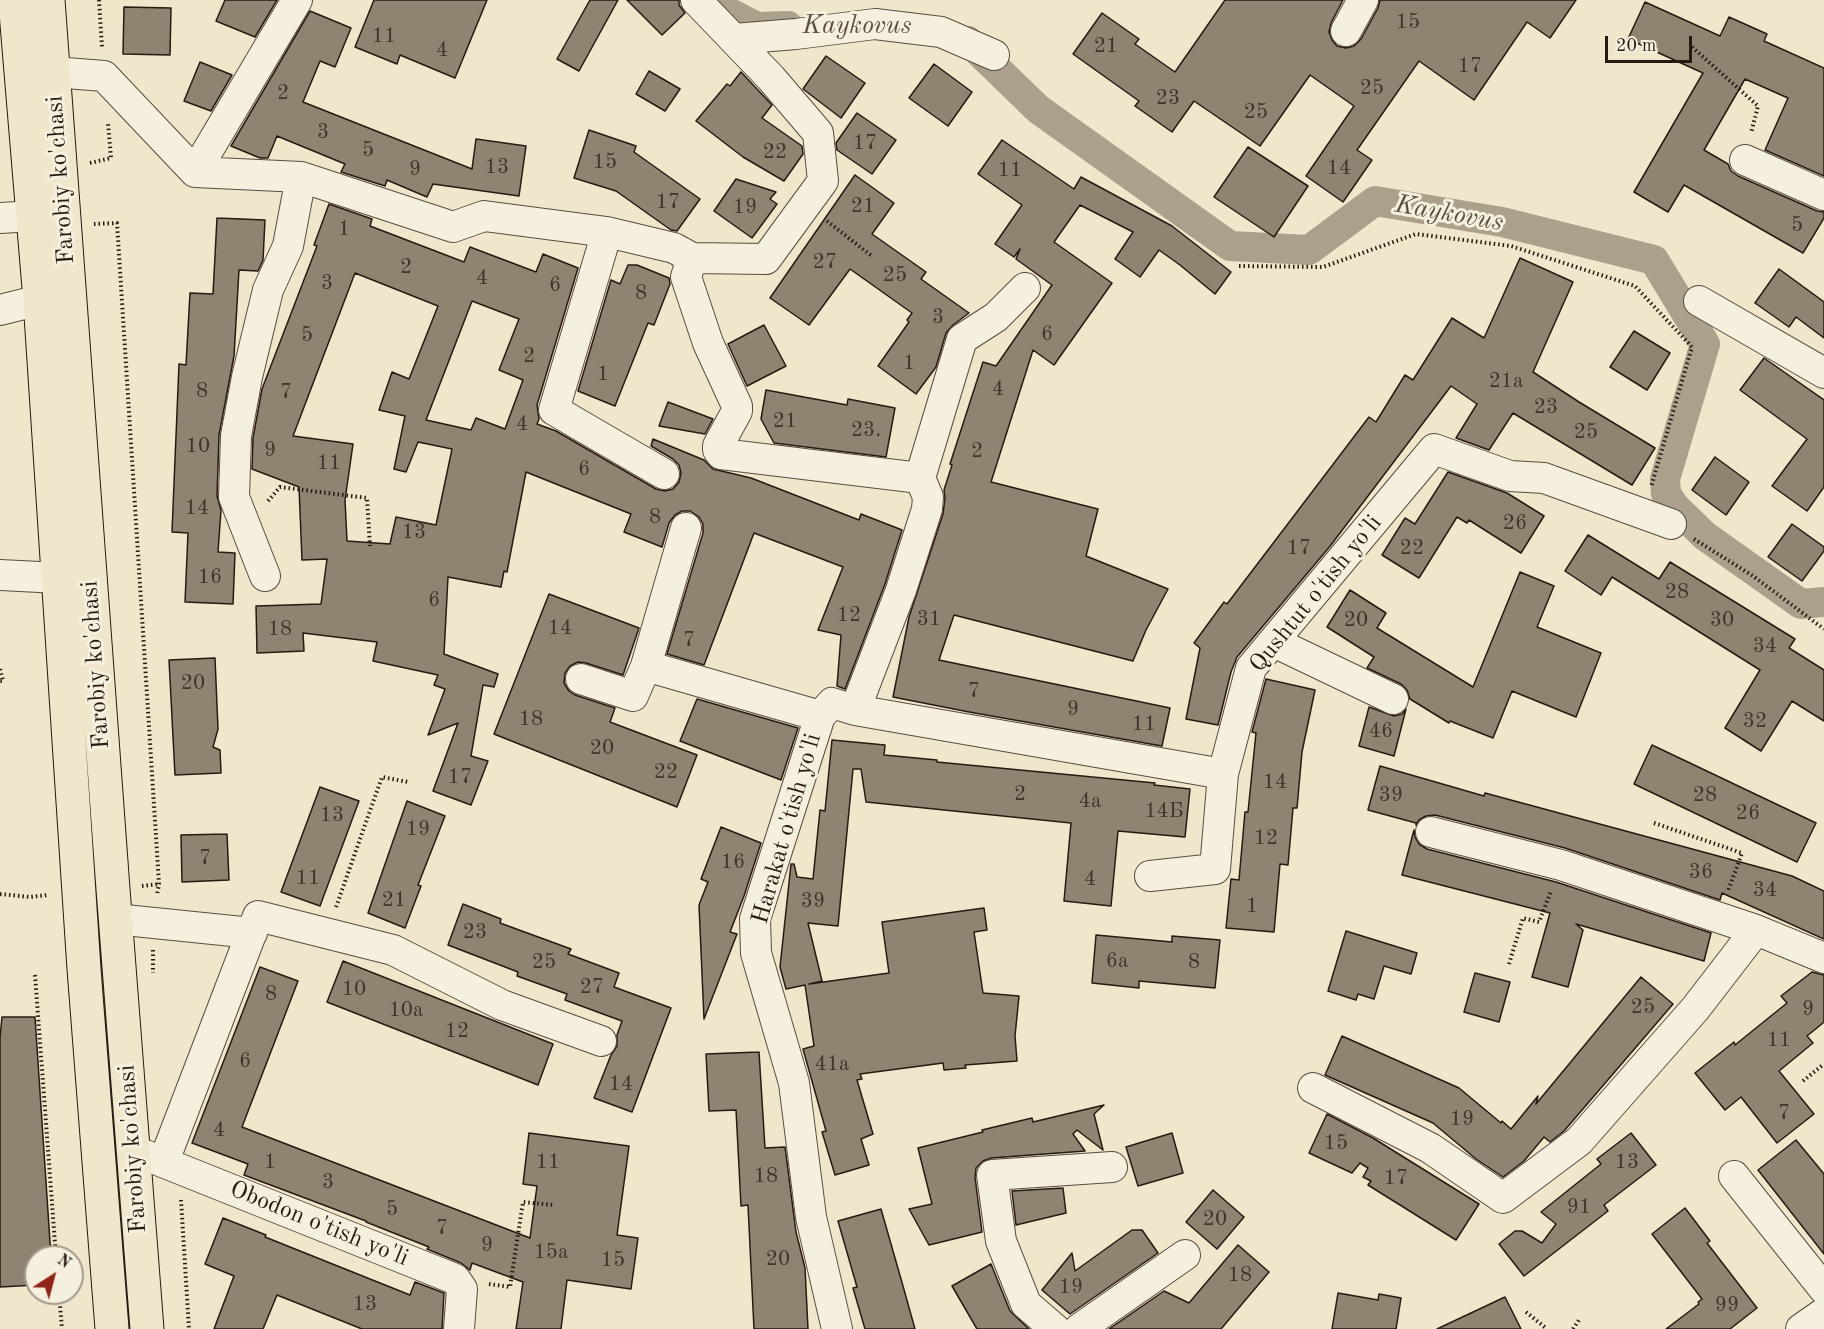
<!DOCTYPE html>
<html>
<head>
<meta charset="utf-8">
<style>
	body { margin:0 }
	#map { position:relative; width:1824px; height:1329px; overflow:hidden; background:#efe6cb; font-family:"Old Standard TT",serif }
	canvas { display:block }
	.north { position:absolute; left:24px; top:1245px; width:60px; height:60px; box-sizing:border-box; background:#f5efdd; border:2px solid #a3998b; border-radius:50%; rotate:36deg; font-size:16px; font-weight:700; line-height:24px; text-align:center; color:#281911 }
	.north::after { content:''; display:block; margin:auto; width:21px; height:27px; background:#8f2418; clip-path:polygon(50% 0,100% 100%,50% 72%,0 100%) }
	.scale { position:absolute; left:1605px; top:36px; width:87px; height:27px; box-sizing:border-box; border:3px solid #281911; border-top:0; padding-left:8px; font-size:18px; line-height:21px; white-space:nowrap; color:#281911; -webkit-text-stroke:4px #f5efdd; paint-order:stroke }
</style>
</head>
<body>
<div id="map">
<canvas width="1824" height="1329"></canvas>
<div class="north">N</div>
<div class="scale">20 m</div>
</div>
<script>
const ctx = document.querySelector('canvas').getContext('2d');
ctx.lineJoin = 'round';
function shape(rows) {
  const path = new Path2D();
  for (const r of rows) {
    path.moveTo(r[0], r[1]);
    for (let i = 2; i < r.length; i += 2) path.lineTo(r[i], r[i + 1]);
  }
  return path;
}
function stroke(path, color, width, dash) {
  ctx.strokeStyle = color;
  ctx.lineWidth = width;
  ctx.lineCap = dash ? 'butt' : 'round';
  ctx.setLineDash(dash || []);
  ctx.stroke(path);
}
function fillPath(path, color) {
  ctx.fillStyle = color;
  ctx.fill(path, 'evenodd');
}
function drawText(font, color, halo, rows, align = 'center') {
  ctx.font = font + ' "Old Standard TT",serif';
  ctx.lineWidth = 6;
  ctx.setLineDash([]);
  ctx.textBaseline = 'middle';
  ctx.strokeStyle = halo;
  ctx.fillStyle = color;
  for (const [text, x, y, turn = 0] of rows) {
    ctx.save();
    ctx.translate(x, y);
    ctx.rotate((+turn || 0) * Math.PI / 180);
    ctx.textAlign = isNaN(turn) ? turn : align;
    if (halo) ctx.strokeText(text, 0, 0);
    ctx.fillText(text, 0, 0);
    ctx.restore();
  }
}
const canal = shape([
	[705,0,757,27,788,26],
	[968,41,1038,109,1230,246,1309,250,1375,201,1502,222,1654,260,1705,344,1665,479,1666,494,1675,507,1705,536,1801,604,1824,602]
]);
const building = shape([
	[225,0,277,0,255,37,216,21,225,0],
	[374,0,487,0,455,78,400,55,397,64,355,47,374,0],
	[590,0,618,0,579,71,557,59,590,0],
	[627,0,679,0,679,5,685,13,662,35,627,0],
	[1225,0,1343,0,1331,23,1329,32,1332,40,1337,46,1346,48,1354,46,1361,39,1378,8,1380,0,1576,0,1550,38,1527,22,1474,100,1419,61,1357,150,1372,160,1343,202,1306,176,1354,106,1310,75,1260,146,1194,101,1172,132,1135,106,1139,101,1073,54,1102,13,1139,39,1135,44,1175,72,1225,0],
	[1645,2,1720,36,1729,17,1767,34,1764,41,1824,68,1824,176,1765,150,1788,98,1745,79,1704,150,1728,164,1731,171,1738,176,1817,211,1824,212,1824,218,1803,253,1684,185,1668,212,1634,192,1703,73,1628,39,1645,2],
	[124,7,171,8,170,55,123,54,124,7],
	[310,11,351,28,335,67,320,61,303,102,472,169,476,139,526,146,519,196,433,184,427,197,387,180,385,186,341,172,345,164,277,136,268,158,260,158,231,146,310,11],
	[826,56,865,83,841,118,803,89,826,56],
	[200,62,232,75,211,111,184,101,200,62],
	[934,64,972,92,948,126,909,98,934,64],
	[649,71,680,89,665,111,636,94,649,71],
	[741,72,772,105,762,118,802,146,803,154,784,181,743,157,696,121,727,84,730,86,741,72],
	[857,113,896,140,872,174,837,150,836,143,857,113],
	[589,130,636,146,634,152,700,199,677,231,671,230,616,191,574,178,589,130],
	[1002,140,1074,189,1081,177,1172,226,1231,272,1215,294,1180,265,1159,250,1140,277,1115,259,1133,232,1080,205,1054,242,1112,283,1054,365,1033,350,991,482,1098,509,1086,556,1168,589,1146,630,1133,661,954,615,939,660,1170,708,1162,746,969,712,893,697,909,617,943,514,945,498,944,490,952,465,950,464,983,362,996,366,1052,285,1016,259,1020,249,1014,257,995,244,1022,205,978,174,1002,140],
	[1248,147,1308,186,1274,237,1214,197,1248,147],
	[855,175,894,203,872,234,926,272,921,279,969,313,953,325,946,333,936,367,916,394,878,366,909,322,907,320,912,313,850,269,809,325,770,298,855,175],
	[736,179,776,192,770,199,777,204,752,238,714,211,736,179],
	[329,204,372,219,370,226,464,262,470,247,536,272,543,254,578,268,537,405,539,419,537,424,556,431,656,489,665,491,673,489,679,482,681,473,679,465,673,459,651,446,653,439,704,460,713,469,751,478,859,520,861,514,902,530,885,584,845,689,837,686,841,635,818,630,843,567,754,533,704,665,667,654,703,533,703,524,699,517,690,511,682,511,675,515,669,523,662,547,624,532,631,514,526,472,507,572,504,571,501,587,448,577,444,654,498,674,494,687,483,685,471,756,488,761,471,805,433,791,458,723,428,735,445,689,434,685,438,675,373,661,377,642,303,633,304,651,257,653,256,606,321,604,327,559,302,560,299,487,252,469,253,438,262,389,317,246,314,245,329,204],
	[355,273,438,306,409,379,392,372,379,410,405,416,394,469,406,472,418,442,452,449,436,525,396,517,390,544,347,541,345,500,353,444,293,436,355,273],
	[472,301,519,319,499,370,523,380,505,429,476,418,471,430,426,420,472,301],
	[217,218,265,220,263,260,258,271,239,270,234,356,219,435,217,496,221,510,218,552,235,553,233,604,185,602,188,533,172,532,179,364,186,365,190,293,213,294,217,218],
	[1520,258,1573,282,1533,372,1579,402,1655,448,1632,485,1513,413,1489,450,1456,438,1477,404,1451,386,1331,545,1237,657,1231,672,1218,725,1186,719,1200,648,1194,643,1224,602,1227,604,1369,417,1376,422,1405,375,1413,380,1452,318,1484,338,1520,258],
	[628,265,637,265,669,278,670,284,654,325,648,323,615,406,578,391,611,280,620,284,628,265],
	[1779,269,1824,302,1824,338,1796,317,1789,327,1755,303,1779,269],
	[764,325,786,366,747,386,728,344,764,325],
	[1634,331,1670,353,1647,390,1610,367,1634,331],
	[1764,358,1824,400,1824,487,1807,511,1772,486,1807,439,1740,390,1764,358],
	[766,390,847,405,848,399,895,408,886,457,774,443,761,419,766,390],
	[668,402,713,419,705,434,659,426,668,402],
	[1715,457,1749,482,1726,515,1692,490,1715,457],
	[1448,472,1507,493,1544,516,1521,553,1469,520,1467,523,1457,517,1419,578,1382,555,1405,518,1415,524,1448,472],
	[1792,524,1824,547,1824,551,1802,581,1768,557,1792,524],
	[1588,535,1659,579,1670,562,1795,639,1789,648,1824,670,1824,721,1792,701,1761,751,1725,728,1760,670,1612,577,1601,595,1565,571,1588,535],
	[1520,572,1554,586,1537,627,1601,653,1576,717,1512,691,1493,738,1450,721,1449,723,1410,699,1407,690,1401,684,1367,668,1374,657,1327,627,1350,590,1386,613,1377,628,1473,687,1520,572],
	[549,594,639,628,623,675,586,663,578,662,570,666,565,673,564,683,569,691,575,695,615,708,610,722,697,755,677,807,494,734,549,594],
	[215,658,218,729,213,747,220,750,221,773,175,775,169,660,215,658],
	[1266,679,1315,690,1302,752,1297,808,1293,808,1288,865,1280,864,1274,932,1226,928,1231,879,1239,880,1245,812,1248,812,1256,733,1252,732,1266,679],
	[697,699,798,728,781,780,680,741,697,699],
	[1369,707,1394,716,1402,714,1406,709,1394,756,1359,746,1369,707],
	[832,740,885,745,884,755,937,760,937,762,1155,783,1154,785,1190,789,1185,837,1118,831,1111,906,1064,901,1071,823,866,802,861,769,853,769,838,926,808,923,822,981,809,984,889,973,882,922,984,908,987,930,974,932,983,993,1019,996,1015,1036,1017,1061,965,1065,966,1068,944,1070,943,1063,860,1074,862,1079,857,1080,873,1134,861,1139,869,1165,835,1175,822,1132,826,1131,803,1049,814,1046,805,985,786,989,780,967,791,864,794,864,797,877,813,879,820,810,825,811,832,740],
	[1652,745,1816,823,1797,862,1634,784,1652,745],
	[1380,766,1484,796,1485,793,1792,876,1824,891,1824,939,1722,893,1720,900,1565,848,1435,815,1426,816,1419,820,1416,825,1416,823,1368,810,1380,766],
	[320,787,359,801,320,906,281,892,320,787],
	[407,801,445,816,418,885,421,886,405,928,368,913,407,801],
	[721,827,761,843,744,896,730,932,737,934,704,1019,699,905,708,882,701,879,721,827],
	[1414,830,1415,837,1419,844,1427,849,1556,882,1711,933,1704,961,1576,924,1583,930,1568,987,1532,977,1550,913,1402,875,1414,830],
	[227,834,229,880,182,882,181,835,227,834],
	[463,904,501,919,500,923,571,949,568,954,619,973,614,987,671,1008,632,1112,594,1098,611,1055,617,1046,617,1035,622,1021,565,1000,567,994,517,976,518,972,448,945,463,904],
	[1346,931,1417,953,1411,974,1384,966,1374,999,1358,994,1356,1000,1328,991,1346,931],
	[1096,935,1172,942,1172,936,1220,940,1215,988,1139,981,1139,988,1092,983,1096,935],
	[343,961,553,1044,538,1085,327,1002,343,961],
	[260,967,298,981,242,1127,530,1238,537,1186,523,1184,529,1133,629,1146,617,1235,638,1238,631,1289,567,1280,561,1329,516,1329,523,1282,472,1263,470,1270,461,1263,427,1249,429,1247,366,1222,366,1221,244,1175,248,1164,192,1143,260,967],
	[1812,972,1824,975,1824,1022,1807,1036,1813,1043,1779,1071,1814,1114,1777,1143,1741,1097,1725,1110,1695,1073,1734,1042,1735,1045,1787,1003,1781,996,1812,972],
	[1475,973,1510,982,1499,1022,1464,1012,1475,973],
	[1641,977,1673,1004,1564,1131,1550,1142,1544,1137,1524,1161,1503,1177,1476,1159,1433,1123,1325,1075,1342,1036,1459,1088,1501,1123,1502,1121,1511,1129,1538,1096,1536,1104,1641,977],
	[2,1017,35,1017,51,1257,36,1257,36,1285,0,1287,0,1038,2,1017],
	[759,1052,765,1148,785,1147,796,1232,805,1268,808,1329,754,1329,748,1205,741,1206,736,1110,709,1111,706,1054,759,1052],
	[1104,1105,1094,1114,1103,1150,1077,1130,1073,1134,1085,1151,991,1158,983,1161,976,1168,975,1177,982,1232,929,1245,909,1209,932,1204,918,1148,983,1132,982,1130,1032,1118,1033,1122,1104,1105],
	[1327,1114,1373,1138,1479,1204,1456,1240,1368,1185,1371,1181,1363,1177,1368,1168,1360,1163,1352,1173,1309,1153,1327,1114],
	[1172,1133,1183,1173,1138,1186,1126,1147,1172,1133],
	[1631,1133,1656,1165,1604,1205,1608,1211,1524,1276,1499,1244,1515,1231,1522,1231,1542,1243,1556,1224,1541,1212,1601,1164,1597,1159,1631,1133],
	[1796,1140,1824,1174,1824,1254,1758,1170,1796,1140],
	[1063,1188,1066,1213,1016,1225,1012,1191,1063,1188],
	[1213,1190,1244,1217,1217,1249,1186,1222,1213,1190],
	[1685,1208,1710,1241,1707,1243,1757,1308,1730,1329,1666,1329,1699,1304,1698,1302,1702,1299,1652,1234,1685,1208],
	[881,1209,903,1286,915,1329,865,1329,853,1288,857,1287,838,1221,881,1209],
	[223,1218,266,1235,265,1237,410,1295,415,1282,444,1293,442,1329,362,1329,277,1295,263,1329,214,1329,234,1276,205,1264,223,1218],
	[1132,1230,1142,1230,1158,1253,1070,1314,1042,1290,1072,1253,1075,1271,1132,1230],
	[1238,1245,1269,1272,1221,1329,1109,1329,1164,1291,1189,1303,1238,1245],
	[991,1264,1010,1311,1029,1329,977,1329,952,1286,991,1264],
	[1338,1293,1378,1300,1379,1294,1401,1298,1396,1329,1332,1329,1338,1293],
	[1505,1297,1521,1329,1437,1329,1505,1297]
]);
const path = shape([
	[99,0,102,47],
	[1692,47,1758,106,1751,133],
	[90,163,111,158,108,123],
	[827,221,873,257],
	[94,224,117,223,159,884,157,895],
	[1239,266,1323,267,1416,234,1511,246,1635,286,1692,347,1651,487],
	[268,501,280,487,367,498,370,546],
	[1694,539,1753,576,1824,629],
	[0,669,3,681,0,681],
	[1654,823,1742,853,1728,891],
	[142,886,159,884],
	[0,894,30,897,48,895],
	[336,907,382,777,408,782],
	[153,950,153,973],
	[1509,964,1523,918,1539,922,1551,891],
	[35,975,56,1257],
	[1803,1081,1824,1064],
	[181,1200,189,1329],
	[489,1284,510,1287,523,1202,554,1205],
	[59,1293,62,1329],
	[1526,1312,1547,1329],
	[1573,1329,1579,1320]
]);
const minor = shape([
	[1346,31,1363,0],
	[734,39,796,34,875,24,941,32,994,55],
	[28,74,53,72,104,76,195,172,301,177,453,227,484,216,607,232,674,248,692,258],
	[1745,160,1824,195],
	[195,172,297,0],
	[0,218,33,216],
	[607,232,554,410,664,474],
	[692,258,686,277,708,343,737,406,737,411,718,446,718,450,721,454,920,478],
	[692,258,766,259,823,181,818,133,771,78,696,0],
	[1699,301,1824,373],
	[0,310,40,300],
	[920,478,962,339,996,317,1025,288],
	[686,528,646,666,820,716],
	[0,575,59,578],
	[265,576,234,497,236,436,247,377,268,290,288,246,301,177],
	[1274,642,1393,699],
	[581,679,633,696,646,666],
	[855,710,901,590,927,509,928,497,920,478],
	[1431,832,1561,865,1756,930,1824,958],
	[1150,876,1215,869,1223,774],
	[115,919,252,933],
	[1313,1088,1430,1148,1503,1198,1579,1141,1695,1009,1756,930],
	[145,1155,455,1279,462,1289,459,1329],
	[164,1161,258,916,393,950,502,1005,601,1041],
	[1734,1176,1824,1289],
	[837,1329,811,1217,794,1083,756,953,755,919,820,716,832,703,855,710,1223,774,1251,668,1434,449,1510,476,1544,478,1671,524],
	[1055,1329,1026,1304,1001,1241,992,1175,1112,1167],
	[1079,1329,1185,1255],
	[1801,1329,1824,1313]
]);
const major = shape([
	[15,0,40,300,84,969,112,1329],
	[48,0,113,889,147,1329]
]);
const numberNames = [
	["15",1408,22],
	["11",384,36],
	["21",1106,46],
	["4",442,50],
	["17",1470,66],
	["25",1372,88],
	["2",283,93],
	["23",1168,98],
	["25",1256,112],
	["3",323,132],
	["17",865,143],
	["5",368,150],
	["22",775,152],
	["15",605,162],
	["13",497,167],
	["14",1339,168],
	["9",415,169],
	["11",1010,170],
	["17",668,202],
	["21",863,206],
	["19",745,207],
	["5",1797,225],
	["1",344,229],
	["27",825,262],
	["2",406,267],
	["25",895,275],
	["4",482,278],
	["3",327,283],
	["6",555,285],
	["8",641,293],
	["3",938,317],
	["6",1047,334],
	["5",307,335],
	["2",529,356],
	["1",909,363],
	["1",603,374],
	["21a",1506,381],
	["4",998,389],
	["8",202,391],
	["7",286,392],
	["23",1546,407],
	["21",785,421],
	["4",522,424],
	["23.",866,430],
	["25",1586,432],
	["10",198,446],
	["9",270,450],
	["2",977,451],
	["11",329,463],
	["6",584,469],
	["14",197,508],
	["8",655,517],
	["26",1515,523],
	["13",414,532],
	["17",1299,548],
	["22",1412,548],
	["16",210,577],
	["28",1677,592],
	["6",434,600],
	["12",849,615],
	["31",929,619],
	["20",1356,620],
	["30",1722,620],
	["14",560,628],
	["18",280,629],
	["7",689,640],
	["34",1765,646],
	["20",193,683],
	["7",974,691],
	["9",1073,709],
	["18",531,719],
	["32",1755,721],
	["11",1144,724],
	["46",1381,731],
	["20",602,748],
	["22",666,772],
	["17",460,777],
	["14",1275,782],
	["2",1020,794],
	["39",1391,795],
	["28",1705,795],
	["4a",1090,801],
	["14Б",1164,811],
	["26",1748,813],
	["13",332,815],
	["19",418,829],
	["12",1266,838],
	["7",205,858],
	["16",733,862],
	["36",1701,872],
	["11",308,878],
	["4",1090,879],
	["34",1765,890],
	["21",394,900],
	["39",813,901],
	["1",1252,906],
	["23",475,932],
	["6a",1117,961],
	["25",544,962],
	["8",1194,962],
	["27",592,987],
	["10",354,989],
	["8",271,994],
	["25",1643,1007],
	["9",1808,1009],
	["10a",406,1010],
	["12",457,1031],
	["11",1779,1040],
	["6",245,1061],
	["41a",832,1064],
	["14",621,1084],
	["7",1784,1113],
	["19",1462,1119],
	["4",219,1130],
	["15",1336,1143],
	["1",270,1162],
	["11",548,1162],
	["13",1627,1162],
	["18",766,1176],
	["17",1396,1178],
	["3",328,1182],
	["91",1579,1207],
	["5",392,1209],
	["20",1215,1219],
	["7",442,1228],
	["9",487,1245],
	["15a",551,1252],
	["20",778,1259],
	["15",613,1260],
	["18",1240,1275],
	["19",1071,1287],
	["13",365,1304],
	["99",1727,1305]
];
const streetNames = [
	["Farobiy ko'chasi",61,180,-94],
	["Qushtut o'tish yo'li",1316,594,-51],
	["Farobiy ko'chasi",96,665,-94],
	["Harakat o'tish yo'li",787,829,-74],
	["Farobiy ko'chasi",133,1149,-94],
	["Obodon o'tish yo'li",319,1224,22]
];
const waterNames = [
	["Kaykovus",857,26],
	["Kaykovus",1449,214,10]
];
stroke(canal, '#aba08c', 30);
fillPath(building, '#8f8472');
stroke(building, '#281911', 1.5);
stroke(minor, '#5a4c40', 32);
stroke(major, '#281911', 35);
stroke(path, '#281911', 4, [1.5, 3]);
stroke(minor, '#f5efdd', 30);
stroke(major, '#efe6cb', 33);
drawText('21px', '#423429', null, numberNames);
drawText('24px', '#281911', '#f5efdd', streetNames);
drawText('italic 26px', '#5c4f42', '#f5efdd', waterNames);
</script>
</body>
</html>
